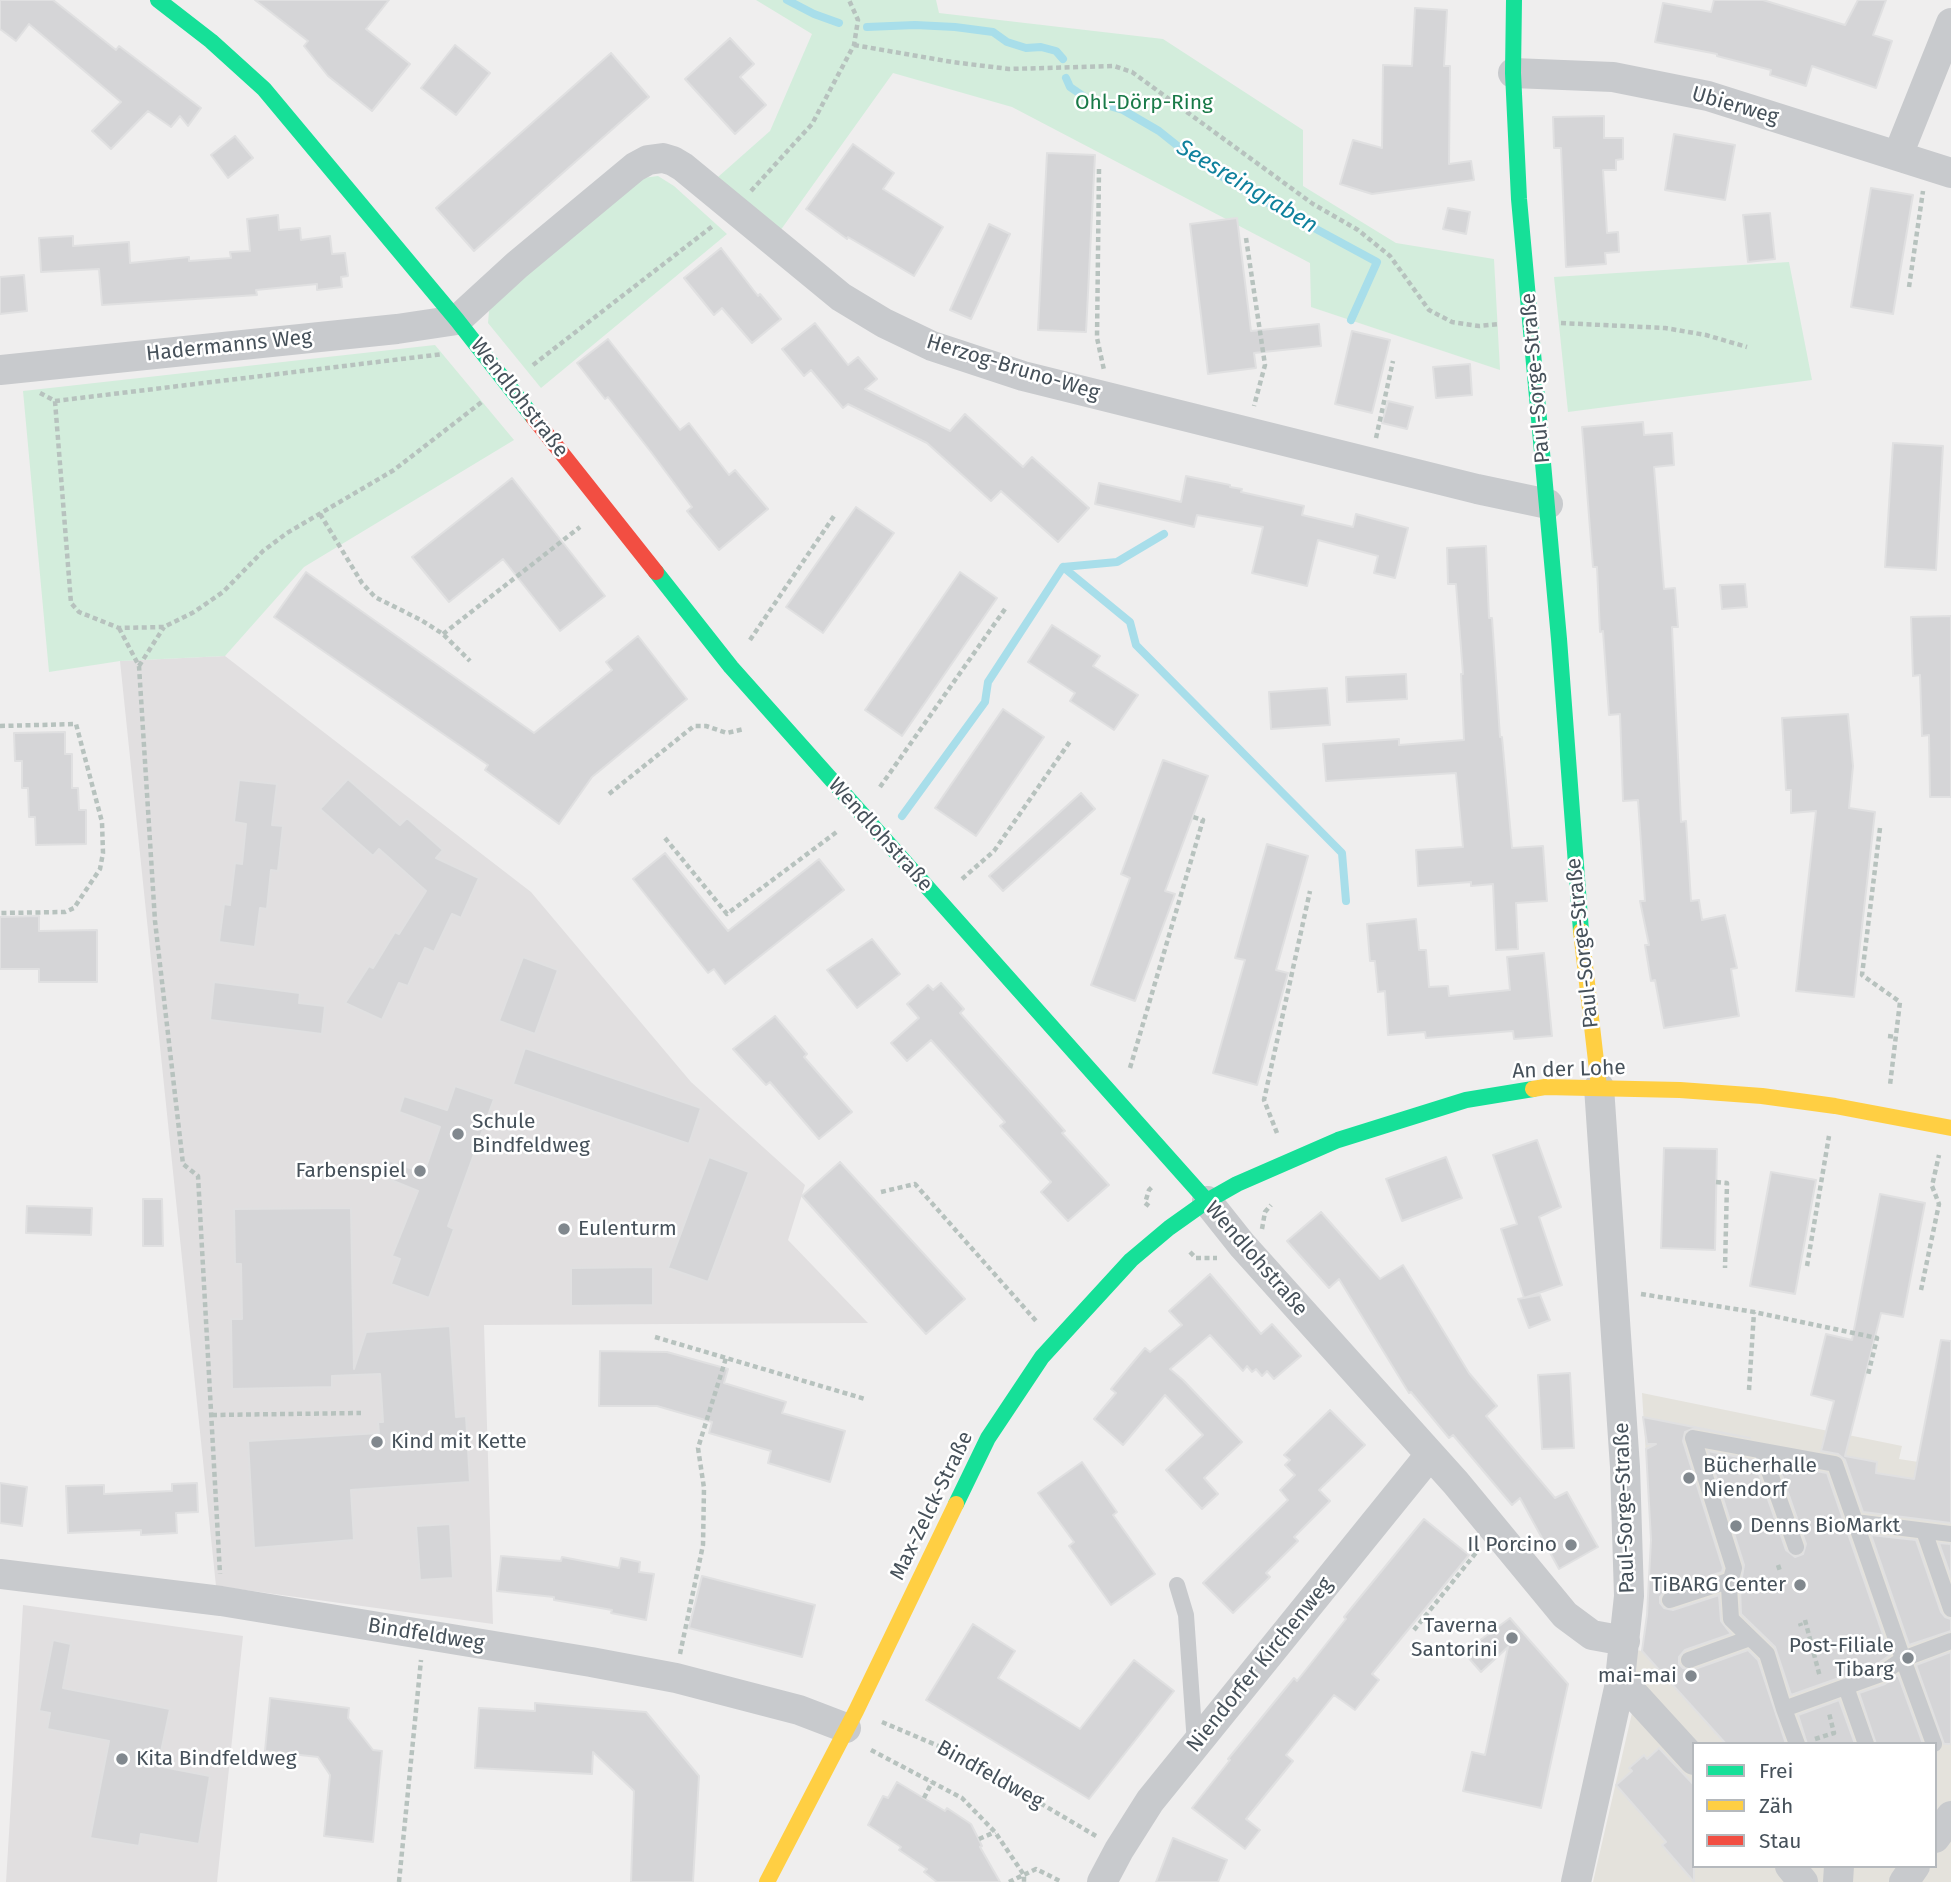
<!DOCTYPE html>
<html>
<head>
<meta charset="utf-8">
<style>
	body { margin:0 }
	#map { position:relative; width:1951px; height:1882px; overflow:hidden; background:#efeeee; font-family:"Fira Sans",sans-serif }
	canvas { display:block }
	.legend { position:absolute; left:1692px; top:1742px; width:245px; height:126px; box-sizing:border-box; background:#fff; border:2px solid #b5b9bd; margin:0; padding:9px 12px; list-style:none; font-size:21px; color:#46515a }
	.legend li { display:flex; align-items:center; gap:14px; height:35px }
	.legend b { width:35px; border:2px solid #b5b9bd }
</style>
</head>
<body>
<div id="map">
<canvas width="1951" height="1882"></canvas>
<ul class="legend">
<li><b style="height:9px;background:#16e098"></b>Frei</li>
<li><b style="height:9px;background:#ffcf43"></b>Zäh</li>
<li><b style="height:9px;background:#f24e42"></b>Stau</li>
</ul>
</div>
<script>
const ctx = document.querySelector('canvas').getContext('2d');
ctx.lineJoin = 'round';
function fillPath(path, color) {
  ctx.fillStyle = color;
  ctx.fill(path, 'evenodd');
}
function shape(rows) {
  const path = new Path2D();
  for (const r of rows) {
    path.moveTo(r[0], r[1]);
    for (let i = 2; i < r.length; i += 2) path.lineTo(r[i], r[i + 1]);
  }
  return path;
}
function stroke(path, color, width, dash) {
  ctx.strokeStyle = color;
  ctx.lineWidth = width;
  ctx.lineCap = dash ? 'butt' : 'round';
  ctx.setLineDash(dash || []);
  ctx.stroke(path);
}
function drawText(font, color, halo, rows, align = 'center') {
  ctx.font = font + ' "Fira Sans",sans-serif';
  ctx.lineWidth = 5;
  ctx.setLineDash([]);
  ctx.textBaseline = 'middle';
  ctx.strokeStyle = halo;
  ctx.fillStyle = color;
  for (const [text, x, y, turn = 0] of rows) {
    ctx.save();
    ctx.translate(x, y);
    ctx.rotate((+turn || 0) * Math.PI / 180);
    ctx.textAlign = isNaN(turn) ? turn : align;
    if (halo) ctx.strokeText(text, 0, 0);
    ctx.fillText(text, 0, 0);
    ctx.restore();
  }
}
const commercial = shape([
	[1642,1393,1902,1446,1899,1459,1951,1467,1951,1882,1593,1882,1632,1713,1636,1650,1642,1651,1647,1615,1651,1536],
	[1694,1744,1935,1744,1935,1866,1694,1866]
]);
const education = shape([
	[225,656,531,892,691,1082,805,1185,788,1240,868,1323,484,1325,493,1624,216,1586,120,661],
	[23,1605,243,1636,217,1882,6,1882]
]);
const green = shape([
	[756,0,936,0,939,13,1163,39,1303,130,1303,186,1396,243,1494,259,1500,370,1311,307,1310,263,1012,107,893,73,780,231,718,177,770,131,812,34],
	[658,176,674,186,727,234,541,388,488,323,489,311,504,291,635,179],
	[1789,262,1812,380,1568,412,1554,277],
	[435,345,514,440,304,567,225,656,120,661,49,672,23,391]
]);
const stream = shape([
	[787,0,814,14,839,23],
	[867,27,915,25,955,27,993,32,1007,42,1026,48,1041,47,1056,51,1063,59],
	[1066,78,1070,87,1089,100,1123,110,1159,131,1194,159,1244,190,1377,262,1351,320],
	[1063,567,1130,622,1136,645,1342,853,1346,901],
	[902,816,985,702,988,682,1063,567,1117,562,1164,534]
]);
const building = shape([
	[0,0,53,0,116,50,119,46,201,108,188,126,180,116,171,127,148,111,111,149,92,131,121,102,29,24,16,41,0,29,0,0],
	[255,0,389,0,366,29,410,64,372,111,328,76,304,46,308,41,255,0],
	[1714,0,1763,0,1845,25,1858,0,1886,0,1873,35,1892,41,1876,88,1812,66,1806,86,1770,75,1771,70,1717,56,1717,54,1655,42,1663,3,1711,12,1714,0],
	[1415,8,1447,10,1444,66,1450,66,1449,164,1471,161,1474,180,1372,194,1340,184,1353,140,1382,148,1383,65,1412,66,1415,8],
	[730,38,754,64,740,77,766,105,735,134,685,79,730,38],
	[455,45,490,73,456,115,421,88,455,45],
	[611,53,649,97,474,251,436,208,611,53],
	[1604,116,1604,138,1623,138,1623,159,1616,160,1616,170,1603,170,1607,233,1618,232,1619,252,1605,253,1606,264,1566,267,1561,148,1554,148,1553,117,1604,116],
	[1674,134,1735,145,1725,200,1665,190,1674,134],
	[235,136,253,158,228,178,211,155,235,136],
	[853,144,894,173,883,189,943,227,914,276,848,237,847,239,806,209,853,144],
	[1047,153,1095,155,1086,332,1038,330,1047,153],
	[1871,188,1913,195,1893,314,1851,307,1871,188],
	[1448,208,1470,212,1466,234,1443,229,1448,208],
	[1770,213,1775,259,1748,262,1743,215,1770,213],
	[278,215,279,230,300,228,301,240,330,236,332,254,345,253,348,276,341,277,342,287,317,290,317,284,256,290,257,295,102,305,99,269,41,272,39,238,73,236,73,246,129,242,130,263,189,257,189,261,231,258,230,252,250,251,247,219,278,215],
	[1237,218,1251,331,1319,324,1321,346,1254,353,1256,368,1208,374,1190,224,1237,218],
	[989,224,1010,234,971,319,950,310,989,224],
	[721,248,758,296,760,294,781,319,752,343,722,308,714,315,684,278,721,248],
	[24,275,27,311,0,314,0,277,24,275],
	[815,323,848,365,858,357,877,379,865,389,950,431,965,414,1023,467,1032,457,1089,508,1058,542,1001,491,991,501,927,443,848,404,843,408,811,370,804,376,782,349,815,323],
	[1352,331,1390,340,1372,413,1335,404,1352,331],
	[608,339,680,430,689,423,729,475,735,470,768,509,719,550,687,511,692,507,651,452,608,397,605,399,577,363,608,339],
	[1470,364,1472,395,1436,398,1433,367,1470,364],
	[1388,401,1413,407,1407,429,1382,423,1388,401],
	[1643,422,1644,435,1672,433,1674,465,1654,467,1664,589,1675,588,1678,627,1672,627,1681,822,1686,821,1691,901,1699,900,1702,920,1725,915,1737,968,1731,969,1739,1016,1664,1028,1655,980,1651,981,1645,945,1649,945,1640,901,1645,901,1638,800,1623,801,1620,714,1609,715,1603,631,1600,632,1597,567,1593,567,1582,427,1643,422],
	[1893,443,1943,446,1936,570,1885,567,1893,443],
	[1186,476,1230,485,1230,487,1242,489,1241,492,1304,506,1302,515,1353,527,1356,514,1408,528,1395,578,1374,573,1378,556,1318,540,1307,586,1252,573,1263,527,1197,515,1194,527,1095,504,1099,483,1181,502,1186,476],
	[512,478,605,596,560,631,503,559,449,602,412,557,512,478],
	[856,507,894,533,823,633,786,607,856,507],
	[1486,546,1489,618,1492,618,1500,737,1502,737,1512,848,1543,846,1547,901,1516,903,1518,949,1496,950,1493,884,1471,886,1471,882,1418,886,1416,850,1463,847,1456,773,1326,781,1323,744,1399,739,1399,745,1464,740,1461,674,1463,674,1456,584,1448,584,1447,548,1486,546],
	[306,572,534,733,612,670,606,662,638,636,687,699,592,777,559,824,485,770,488,765,274,617,306,572],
	[960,572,997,598,902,736,865,710,960,572],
	[1745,584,1747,607,1722,609,1720,585,1745,584],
	[1951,616,1951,797,1930,797,1929,735,1922,736,1920,675,1913,676,1911,617,1951,616],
	[1052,625,1100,656,1093,666,1138,695,1114,730,1070,701,1075,693,1028,662,1052,625],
	[1406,674,1407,699,1347,702,1346,677,1406,674],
	[1327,688,1330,725,1271,729,1269,692,1327,688],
	[1003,709,1044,737,976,836,935,808,1003,709],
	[1848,714,1853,766,1849,808,1875,812,1854,997,1796,991,1816,811,1791,813,1791,790,1786,790,1782,718,1848,714],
	[65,732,65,754,72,754,72,788,78,788,79,810,86,810,86,844,36,845,35,817,29,817,28,788,22,788,22,761,15,761,14,733,65,732],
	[1163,760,1208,776,1165,891,1175,894,1135,1001,1091,985,1130,878,1121,874,1163,760],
	[348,779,400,825,407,818,443,850,436,858,479,878,461,918,452,914,434,952,425,948,408,986,399,983,382,1020,345,1003,369,966,373,968,395,932,399,934,426,891,379,849,373,856,320,809,348,779],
	[239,780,277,784,272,825,283,826,278,871,271,870,267,909,260,908,255,947,219,942,224,904,230,905,235,863,242,864,246,824,234,822,239,780],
	[1081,793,1095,809,1003,891,989,876,1081,793],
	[1267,844,1308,856,1276,970,1288,973,1257,1085,1213,1073,1245,960,1235,958,1267,844],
	[665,853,728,931,819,859,844,890,725,984,714,969,708,973,633,879,665,853],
	[39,916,39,931,97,930,97,982,39,982,39,969,0,969,0,917,39,916],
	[1416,919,1419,950,1426,950,1429,987,1448,986,1449,996,1510,990,1507,957,1544,953,1552,1036,1514,1039,1513,1031,1426,1038,1425,1032,1388,1035,1385,991,1378,992,1375,961,1370,961,1367,924,1416,919],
	[872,939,900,974,857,1008,827,970,872,939],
	[523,957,558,970,535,1034,499,1021,523,957],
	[214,982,300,993,299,1003,325,1006,322,1034,210,1020,214,982],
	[941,983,964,1009,960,1013,1065,1131,1062,1133,1109,1185,1068,1221,1041,1192,1051,1182,1000,1126,1005,1122,931,1040,907,1061,891,1043,919,1018,907,1004,928,985,933,990,941,983],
	[775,1016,807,1054,804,1057,852,1112,819,1139,770,1082,766,1085,733,1049,775,1016],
	[525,1048,701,1108,689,1144,513,1084,525,1048],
	[455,1086,494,1099,448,1226,454,1229,429,1298,391,1284,400,1259,392,1256,418,1191,381,1176,388,1160,424,1173,440,1127,399,1112,404,1096,447,1110,455,1086],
	[1537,1140,1561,1207,1539,1217,1562,1285,1524,1298,1501,1229,1517,1224,1493,1155,1537,1140],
	[1664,1148,1717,1149,1715,1250,1661,1248,1664,1148],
	[709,1157,749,1172,708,1282,668,1268,709,1157],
	[1446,1157,1462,1198,1402,1221,1386,1179,1446,1157],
	[840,1162,965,1299,926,1334,802,1196,840,1162],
	[1771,1172,1816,1180,1795,1294,1750,1286,1771,1172],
	[1880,1194,1925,1203,1903,1317,1881,1313,1845,1456,1877,1462,1876,1473,1914,1479,1941,1340,1951,1341,1951,1523,1863,1512,1845,1460,1838,1454,1821,1451,1834,1401,1811,1395,1826,1334,1852,1340,1880,1194],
	[143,1199,162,1199,163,1246,143,1246,143,1199],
	[27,1206,92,1208,91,1235,26,1233,27,1206],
	[351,1208,354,1369,366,1332,450,1326,456,1417,466,1416,470,1482,351,1490,354,1540,254,1548,248,1441,379,1433,378,1422,383,1422,380,1374,332,1376,332,1387,232,1389,231,1319,242,1319,241,1264,235,1264,234,1209,351,1208],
	[1321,1212,1380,1279,1403,1265,1469,1373,1497,1406,1486,1416,1555,1498,1567,1492,1598,1547,1559,1569,1520,1498,1512,1505,1453,1435,1449,1438,1411,1392,1409,1393,1339,1279,1329,1288,1287,1241,1321,1212],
	[653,1267,653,1305,571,1306,571,1268,653,1267],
	[1210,1274,1261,1334,1272,1324,1301,1356,1274,1379,1267,1371,1262,1376,1256,1369,1252,1372,1247,1366,1243,1371,1210,1335,1170,1369,1183,1380,1242,1442,1204,1478,1218,1494,1202,1509,1166,1470,1203,1435,1165,1395,1123,1445,1094,1419,1116,1393,1111,1389,1145,1348,1150,1352,1182,1325,1169,1311,1210,1274],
	[1540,1295,1550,1320,1529,1328,1518,1299,1540,1295],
	[600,1351,667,1352,728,1369,724,1383,786,1402,782,1413,845,1431,830,1482,768,1463,771,1451,709,1433,712,1422,657,1406,599,1406,600,1351],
	[1570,1373,1574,1448,1542,1449,1538,1375,1570,1373],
	[1330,1410,1365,1445,1319,1490,1330,1501,1294,1537,1298,1541,1266,1573,1270,1577,1233,1613,1203,1583,1288,1500,1280,1490,1295,1475,1285,1465,1290,1460,1284,1455,1330,1410],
	[1643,1417,1750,1438,1695,1428,1685,1432,1683,1441,1723,1568,1722,1572,1666,1590,1660,1597,1660,1603,1664,1608,1673,1610,1719,1595,1721,1621,1731,1634,1685,1650,1679,1657,1679,1664,1683,1668,1692,1670,1748,1650,1758,1660,1786,1744,1726,1744,1642,1651,1647,1615,1651,1540,1646,1449,1656,1444,1647,1444,1643,1417],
	[1708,1451,1754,1460,1786,1550,1795,1557,1803,1554,1806,1544,1778,1464,1827,1473,1890,1655,1876,1665,1791,1695,1775,1647,1741,1614,1740,1588,1744,1565,1708,1451],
	[1082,1462,1117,1512,1113,1515,1155,1574,1111,1605,1069,1546,1074,1542,1038,1493,1082,1462],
	[0,1483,27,1487,22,1526,0,1523,0,1483],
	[197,1483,198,1512,176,1513,177,1533,141,1535,141,1530,68,1533,66,1486,104,1485,104,1494,172,1491,172,1484,197,1483],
	[1424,1519,1469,1555,1372,1674,1379,1680,1355,1710,1334,1695,1286,1755,1293,1761,1246,1819,1260,1830,1245,1849,1192,1808,1230,1760,1228,1759,1294,1678,1297,1681,1346,1619,1344,1617,1424,1519],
	[450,1524,453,1578,420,1580,416,1526,450,1524],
	[1871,1535,1916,1540,1941,1612,1945,1617,1951,1619,1951,1631,1909,1645,1871,1535],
	[1939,1543,1951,1544,1951,1577,1939,1543],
	[501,1556,561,1561,562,1557,619,1568,621,1558,640,1562,639,1572,654,1574,646,1620,611,1613,612,1610,554,1600,554,1597,497,1591,501,1556],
	[702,1576,815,1605,802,1657,689,1628,702,1576],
	[1510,1618,1568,1684,1541,1808,1463,1791,1472,1752,1485,1755,1508,1647,1481,1672,1467,1656,1482,1643,1479,1641,1510,1618],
	[973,1624,1015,1651,998,1678,1080,1729,1134,1660,1174,1691,1089,1799,926,1700,973,1624],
	[53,1640,71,1644,63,1688,170,1709,158,1766,210,1776,199,1844,141,1834,139,1846,90,1838,109,1741,47,1729,50,1713,39,1711,53,1640],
	[1951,1652,1951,1744,1944,1744,1916,1665,1951,1652],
	[1898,1675,1923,1744,1876,1744,1859,1693,1885,1684,1898,1675],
	[270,1698,349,1708,348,1718,373,1750,382,1751,373,1842,324,1836,330,1775,318,1757,265,1751,270,1698],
	[1839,1700,1855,1744,1807,1744,1798,1715,1839,1700],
	[535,1703,646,1712,699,1776,693,1882,631,1882,634,1791,593,1752,592,1774,475,1768,479,1708,535,1711,535,1703],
	[1659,1748,1694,1785,1694,1882,1662,1845,1666,1842,1616,1785,1632,1771,1629,1768,1644,1755,1647,1759,1659,1748],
	[897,1782,945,1811,947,1808,971,1824,982,1846,980,1847,1000,1882,937,1882,924,1872,927,1869,899,1850,901,1847,868,1825,883,1796,888,1798,897,1782],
	[1173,1838,1227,1860,1218,1882,1156,1882,1173,1838]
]);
const path = shape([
	[854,45,952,62,1009,69,1114,66,1132,72,1313,204,1358,230,1390,256,1429,310,1452,322,1479,326,1500,324],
	[1099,169,1097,338,1104,370],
	[751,191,812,124,854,45,858,20,849,0],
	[1246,238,1265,365,1254,406],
	[1909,287,1923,191],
	[1561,323,1665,328,1706,335,1747,347],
	[533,365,714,225],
	[40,393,55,401,443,354],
	[55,401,71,603,79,612,119,628,164,627,194,612,223,592,263,551,287,533,394,470,483,401],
	[1376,438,1393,361],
	[320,514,362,583,375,597,421,620,443,634,470,661],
	[119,628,139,666,155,921,183,1164,198,1176,220,1574],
	[443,634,580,527],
	[750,640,834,516],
	[139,666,164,627],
	[0,726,76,724,102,822,103,853,100,869,74,908,65,912,0,913],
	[880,787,1005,609],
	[609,794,694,726,706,726,727,733,744,729],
	[1880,828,1862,975,1900,1002,1890,1085],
	[665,838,727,914,838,831],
	[962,879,994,851,1071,740],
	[1888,1036,1896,1037],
	[1130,1068,1203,820,1193,817],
	[1277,1133,1264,1100,1310,891],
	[1716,1182,1727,1183,1725,1268],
	[881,1192,915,1184,1036,1321],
	[1149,1206,1145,1203,1149,1190,1152,1187],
	[1262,1229,1265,1212,1271,1205],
	[1190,1252,1196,1258,1217,1258],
	[1807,1266,1829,1136],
	[1921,1290,1939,1204,1932,1186,1939,1155],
	[1641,1294,1754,1312,1877,1338,1868,1375],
	[655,1337,865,1399],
	[1749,1390,1754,1312],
	[212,1415,361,1413],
	[1778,1565,1780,1571],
	[1805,1620,1820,1677],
	[1800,1623,1801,1626],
	[1414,1630,1479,1549],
	[680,1654,703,1545,704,1488,698,1448,726,1358],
	[882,1722,955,1753,1096,1836],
	[1815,1739,1834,1733,1829,1713],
	[871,1750,962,1798,995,1832,1024,1875,1024,1882],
	[924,1798,932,1782],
	[979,1839,995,1832],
	[399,1882,421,1660],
	[1009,1882,1036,1869,1062,1882]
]);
const lane = shape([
	[1762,1451,1796,1547],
	[1855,1522,1951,1534],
	[1924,1531,1951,1609],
	[1177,1585,1186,1615,1195,1744],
	[1670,1600,1731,1580],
	[1689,1660,1750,1638],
	[1846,1687,1866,1744],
	[1784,1709,1797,1744],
	[1934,1744,1903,1659,1835,1464,1693,1438,1734,1568,1729,1587,1731,1619,1767,1654,1784,1709,1881,1674,1903,1659,1951,1641]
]);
const street = shape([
	[1513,73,1613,77,1708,96,1951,173],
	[1898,155,1951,23],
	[0,370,397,329,457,320,517,265,635,167,648,160,663,158,673,161,683,167,841,297,884,323,932,346,1023,376,1477,489,1548,504],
	[1207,1201,1242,1245,1456,1483,1565,1615,1592,1635,1625,1641],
	[0,1574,221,1601,591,1662,676,1678,799,1710,846,1728],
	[1619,1688,1630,1690,1694,1760],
	[1935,1838,1951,1816],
	[1790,1866,1803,1882],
	[1102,1882,1119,1850,1150,1801,1429,1456],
	[1576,1882,1619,1688,1629,1596,1625,1467,1599,1087],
	[1838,1882,1839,1866],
	[1904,1882,1915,1866]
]);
const fast = shape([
	[158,0,211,41,264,89,457,320,533,417],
	[1514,0,1513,73,1519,199,1559,639,1581,931],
	[656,572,731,667,1207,1201],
	[956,1504,988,1438,1042,1357,1131,1260,1169,1228,1207,1201,1237,1184,1338,1140,1466,1100,1533,1089]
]);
const slow = shape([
	[1581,931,1599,1087],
	[1533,1089,1545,1087,1680,1090,1762,1096,1835,1106,1951,1128],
	[767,1882,856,1711,956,1504]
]);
const jam = shape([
	[533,417,656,572]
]);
const markers = [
	[458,1134,7,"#81888e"],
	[420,1171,7,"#81888e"],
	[564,1229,7,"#81888e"],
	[377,1442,7,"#81888e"],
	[1689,1478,7,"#81888e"],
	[1736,1526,7,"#81888e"],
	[1571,1545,7,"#81888e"],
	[1800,1585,7,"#81888e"],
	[1512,1638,7,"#81888e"],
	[1908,1658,7,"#81888e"],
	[1691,1676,7,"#81888e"],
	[122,1759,7,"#81888e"]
];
const parkNames = [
	["Ohl-Dörp-Ring",1144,103]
];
const streetNames = [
	["Ubierweg",1735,106,16],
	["Hadermanns Weg",229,346,-6],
	["Herzog-Bruno-Weg",1013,368,17],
	["Paul-Sorge-Straße",1536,378,-95],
	["Wendlohstraße",519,398,52],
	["Wendlohstraße",880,835,48],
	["Paul-Sorge-Straße",1583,943,-96],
	["An der Lohe",1569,1070,-2],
	["Wendlohstraße",1256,1259,49],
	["Max-Zelck-Straße",932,1506,-64],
	["Paul-Sorge-Straße",1625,1508,-92],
	["Bindfeldweg",426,1635,9],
	["Niendorfer Kirchenweg",1260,1665,-51],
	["Bindfeldweg",990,1775,29]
];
const poiNames = [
	["Schule",472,1122],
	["Bindfeldweg",472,1146],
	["Farbenspiel",406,1171,"right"],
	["Eulenturm",578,1229],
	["Kind mit Kette",391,1442],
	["Bücherhalle",1703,1466],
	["Niendorf",1703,1490],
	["Denns BioMarkt",1750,1526],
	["Il Porcino",1557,1545,"right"],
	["TiBARG Center",1786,1585,"right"],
	["Taverna",1498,1626,"right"],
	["Santorini",1498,1650,"right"],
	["Post-Filiale",1894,1646,"right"],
	["Tibarg",1894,1670,"right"],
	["mai-mai",1677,1676,"right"],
	["Kita Bindfeldweg",136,1759]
];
const waterNames = [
	["Seesreingraben",1247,187,31]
];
fillPath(commercial, '#e4e2dc');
fillPath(education, '#e1dfe0');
fillPath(green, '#d3eddc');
stroke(stream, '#a8deea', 8);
fillPath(building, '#d5d5d7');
stroke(building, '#e0e0e1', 2);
stroke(path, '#b7c2be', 4.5, [5, 3.5]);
stroke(lane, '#c8cacd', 16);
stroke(street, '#c8cacd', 30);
stroke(fast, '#16e098', 16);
stroke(slow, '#ffcf43', 16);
stroke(jam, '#f24e42', 16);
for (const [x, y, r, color] of markers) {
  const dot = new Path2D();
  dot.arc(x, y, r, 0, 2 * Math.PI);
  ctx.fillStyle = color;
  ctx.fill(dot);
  stroke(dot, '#fff', 2.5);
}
drawText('21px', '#197a48', '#fff', parkNames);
drawText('21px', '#46515a', '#fff', streetNames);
drawText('21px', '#46515a', '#fff', poiNames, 'left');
drawText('italic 23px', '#0f819d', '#fff', waterNames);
</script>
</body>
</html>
